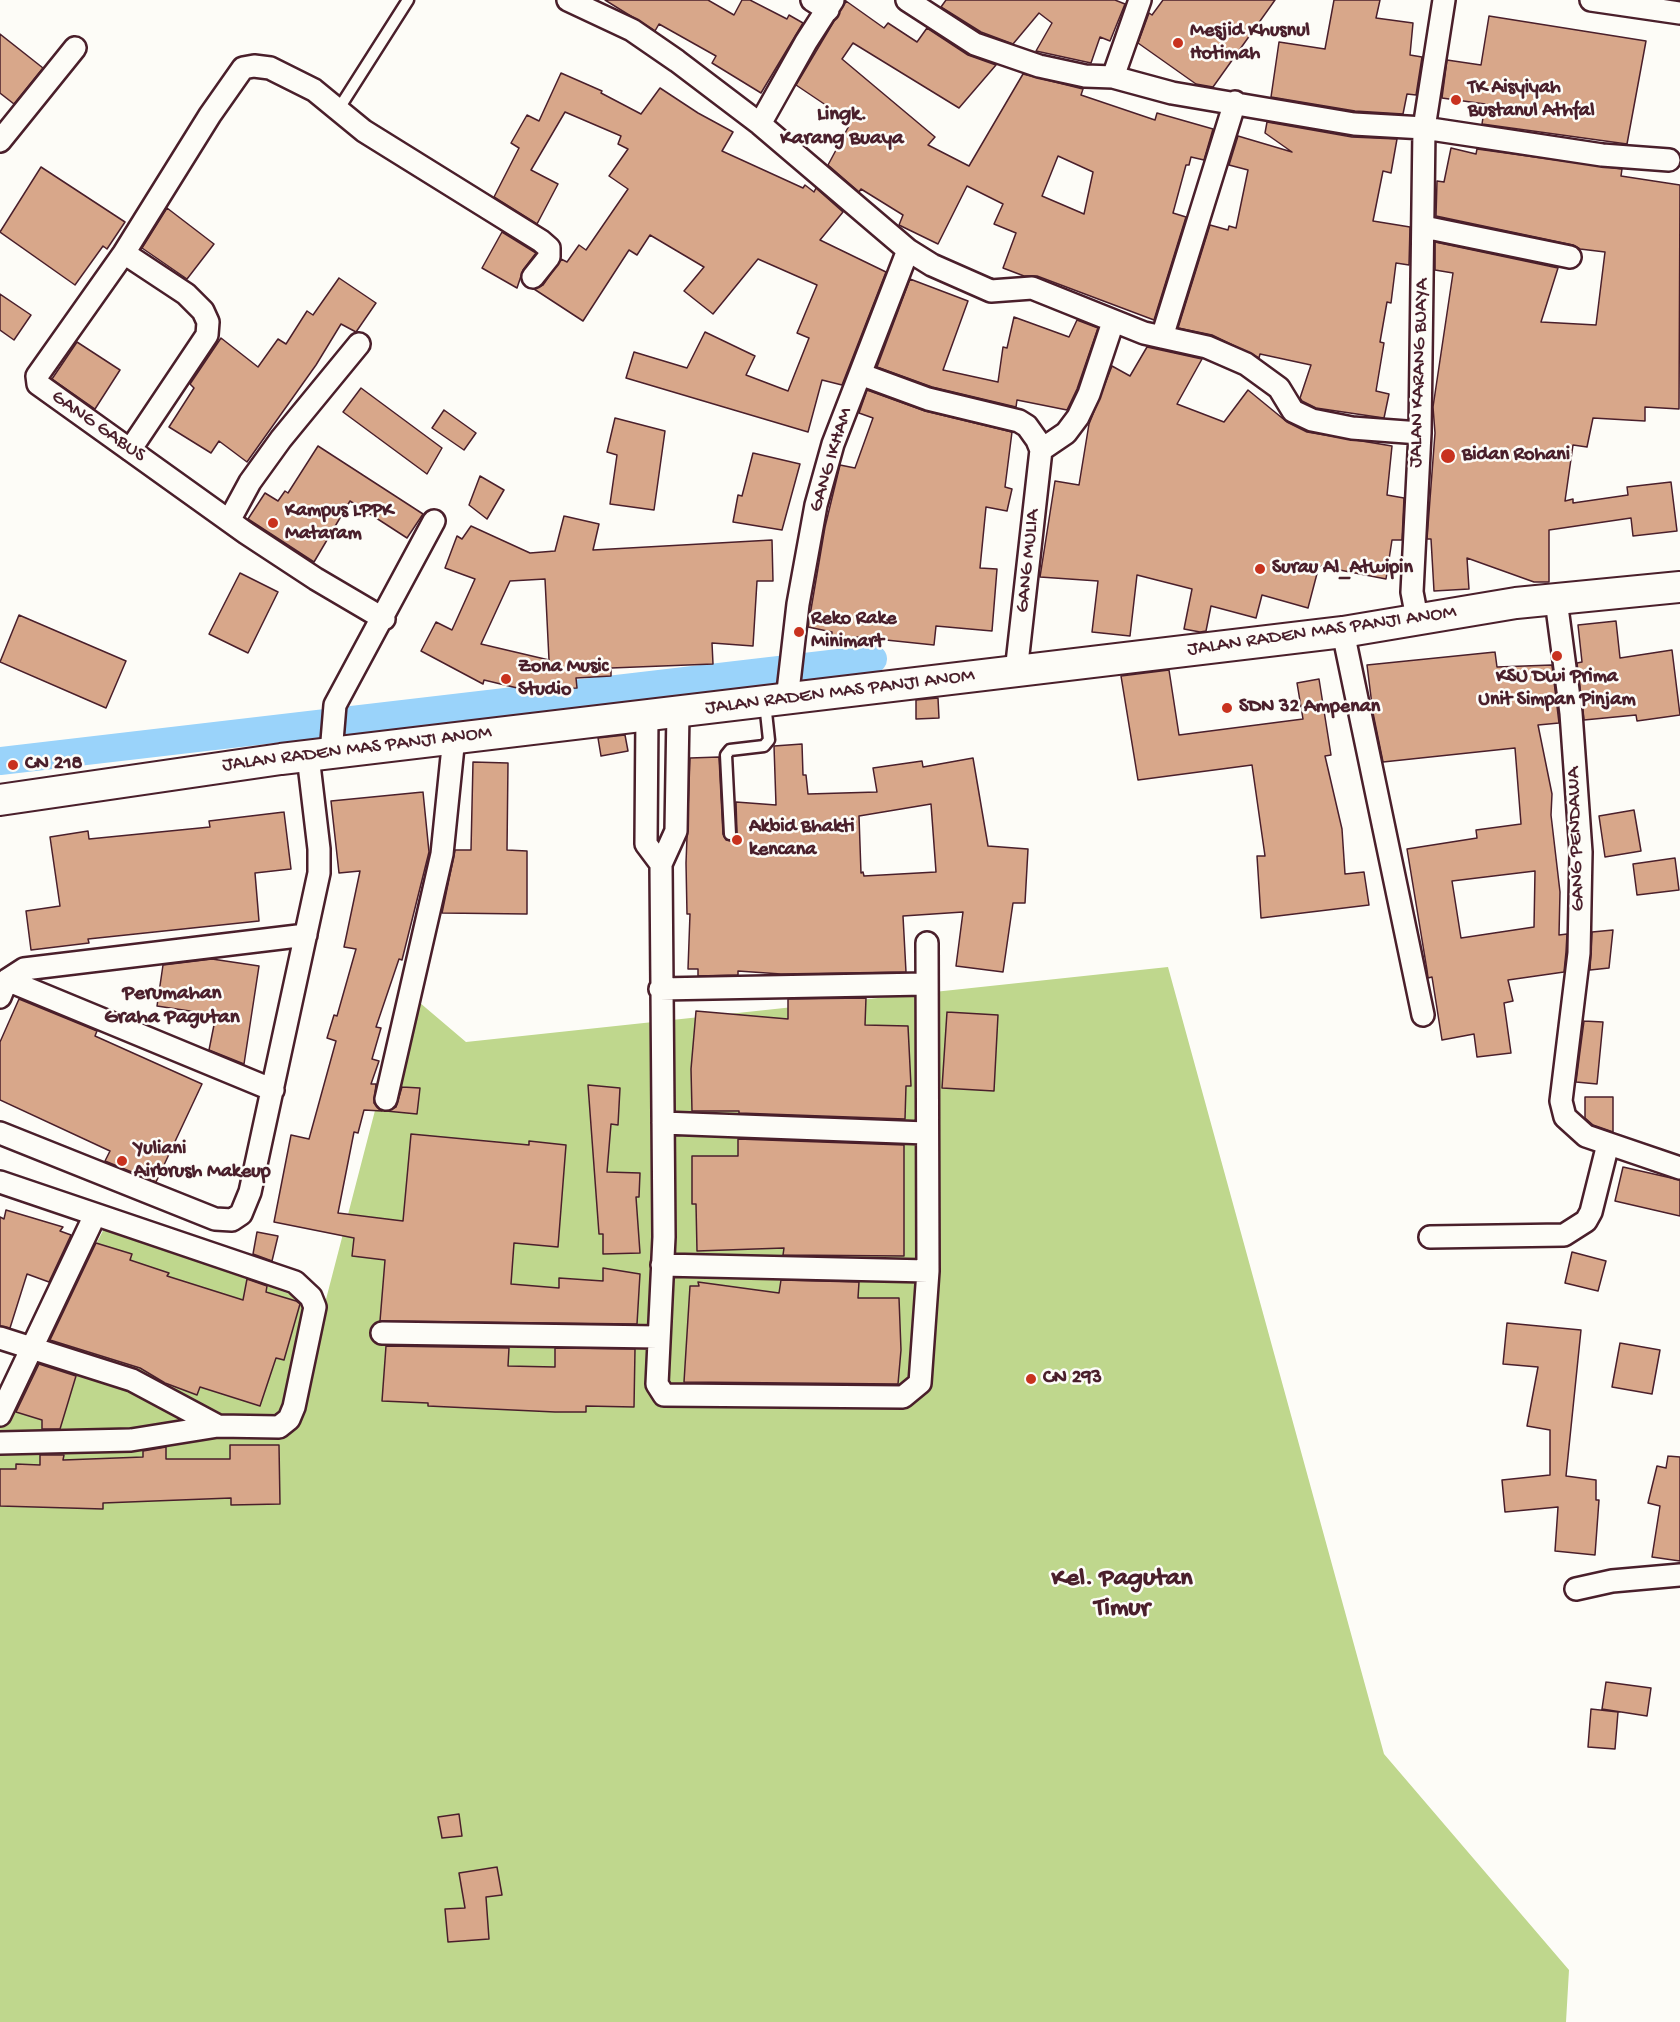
<!DOCTYPE html>
<html>
<head>
<meta charset="utf-8">
<style>
	body { margin:0 }
	canvas { display:block; background:#fdfcf7 }
</style>
</head>
<body>
<canvas width="1680" height="2022"></canvas>
<script>
const ctx = document.querySelector('canvas').getContext('2d');
ctx.lineJoin = 'round';
function fillPath(path, color) {
  ctx.fillStyle = color;
  ctx.fill(path, 'evenodd');
}
function shape(rows) {
  const path = new Path2D();
  for (const r of rows) {
    path.moveTo(r[0], r[1]);
    for (let i = 2; i < r.length; i += 2) path.lineTo(r[i], r[i + 1]);
  }
  return path;
}
function stroke(path, color, width, dash) {
  ctx.strokeStyle = color;
  ctx.lineWidth = width;
  ctx.lineCap = dash ? 'butt' : 'round';
  ctx.setLineDash(dash || []);
  ctx.stroke(path);
}
function drawText(font, color, halo, rows, align = 'center') {
  ctx.font = font + ' "Gochi Hand",sans-serif';
  ctx.lineWidth = 5;
  ctx.setLineDash([]);
  ctx.textBaseline = 'middle';
  ctx.strokeStyle = halo;
  ctx.fillStyle = color;
  for (const [text, x, y, turn = 0] of rows) {
    ctx.save();
    ctx.translate(x, y);
    ctx.rotate((+turn || 0) * Math.PI / 180);
    ctx.textAlign = isNaN(turn) ? turn : align;
    if (halo) ctx.strokeText(text, 0, 0);
    ctx.fillText(text, 0, 0);
    ctx.restore();
  }
}
const green = shape([
	[1168,967,1384,1754,1569,1970,1566,2022,0,2022,0,1428,106,1225,324,1307,406,991,466,1042]
]);
const canal = shape([
	[0,761,873,659]
]);
const building = shape([
	[605,0,708,0,734,15,742,0,750,0,787,19,789,15,803,23,761,93,712,63,716,56,659,24,655,31,605,0],
	[946,0,1115,0,1125,4,1110,41,1100,37,1091,63,1036,51,1052,23,1039,13,1013,44,981,32,941,7,946,0],
	[1163,0,1275,0,1213,87,1196,84,1138,43,1149,13,1152,15,1163,0],
	[1334,0,1380,0,1376,18,1413,23,1410,55,1422,57,1416,95,1407,94,1403,114,1355,111,1271,97,1279,42,1325,49,1334,0],
	[846,1,884,28,888,23,917,42,927,28,968,55,996,65,959,108,853,43,842,59,935,137,928,145,969,166,1023,74,1083,89,1081,95,1155,120,1157,113,1213,129,1204,160,1191,157,1189,165,1186,165,1173,213,1186,217,1154,320,1037,276,1024,276,1003,268,1016,233,994,224,1003,204,967,186,938,244,899,225,903,215,861,189,859,192,828,165,851,122,796,85,846,1],
	[1058,156,1093,172,1084,214,1042,196,1058,156],
	[1489,16,1646,41,1627,144,1482,124,1485,104,1442,98,1447,60,1481,65,1489,16],
	[0,34,43,68,14,104,0,93,0,34],
	[561,73,602,91,601,93,641,114,660,88,698,113,733,132,722,151,803,188,805,185,814,192,816,188,843,212,820,240,886,272,842,385,822,380,808,432,626,378,634,352,687,368,705,332,755,356,746,375,788,391,809,338,797,333,817,285,758,259,713,314,684,291,704,267,650,235,637,255,629,250,583,321,534,289,543,285,561,259,567,262,579,245,586,250,628,189,609,176,628,149,618,144,621,136,565,112,531,170,558,184,537,224,494,197,519,148,511,143,527,115,539,121,561,73],
	[1267,122,1352,137,1397,139,1391,173,1383,171,1373,221,1410,227,1409,265,1396,263,1391,303,1387,302,1380,342,1384,343,1376,391,1389,394,1384,418,1316,408,1302,401,1300,398,1311,365,1260,354,1259,358,1212,335,1178,328,1210,225,1228,230,1229,226,1236,228,1248,170,1229,165,1238,136,1292,152,1265,133,1267,122],
	[1451,148,1476,154,1477,149,1622,169,1621,176,1680,185,1679,409,1645,407,1645,421,1593,418,1587,447,1573,445,1565,501,1573,499,1573,503,1628,495,1627,487,1671,482,1677,531,1633,536,1631,518,1549,530,1549,582,1534,582,1467,558,1469,589,1434,591,1431,539,1427,539,1435,433,1433,407,1453,273,1435,270,1435,242,1558,268,1541,322,1596,325,1605,252,1580,249,1573,245,1436,216,1437,181,1444,182,1451,148],
	[41,167,125,222,107,249,103,246,75,285,0,232,41,167],
	[167,208,214,244,187,279,142,248,167,208],
	[502,232,536,253,523,270,517,288,482,268,502,232],
	[339,278,376,303,356,332,341,324,316,365,247,462,219,441,211,453,169,427,194,388,190,384,221,338,258,367,278,339,286,344,307,311,313,315,339,278],
	[910,279,968,301,943,370,998,382,1003,347,1007,348,1014,317,1069,337,1077,320,1098,328,1077,389,1067,410,1017,400,1016,407,932,387,877,367,910,279],
	[0,294,31,315,14,340,0,330,0,294],
	[77,342,120,370,95,409,52,379,77,342],
	[1147,347,1202,359,1177,404,1224,422,1248,390,1287,422,1307,432,1392,446,1387,495,1404,498,1402,540,1392,540,1386,579,1319,566,1308,608,1262,595,1256,618,1211,606,1206,631,1200,632,1184,629,1192,589,1137,575,1130,636,1092,632,1098,581,1040,577,1055,481,1079,485,1089,424,1112,366,1130,376,1147,347],
	[361,388,442,448,427,474,343,412,361,388],
	[867,390,925,411,1012,432,1005,487,1012,489,1007,511,986,507,980,568,997,569,992,631,936,626,934,645,857,637,856,648,831,646,832,632,808,627,825,527,840,465,855,468,873,418,859,413,867,390],
	[444,410,476,433,464,450,432,428,444,410],
	[615,418,665,431,654,510,610,504,617,455,607,452,615,418],
	[318,446,423,514,407,538,350,501,314,562,248,519,265,493,278,501,285,491,288,493,318,446],
	[753,453,800,464,782,530,733,522,738,495,742,496,753,453],
	[480,476,504,490,487,519,469,505,480,476],
	[564,516,599,524,593,550,772,540,773,581,757,581,753,646,712,643,713,664,611,668,611,676,576,678,577,688,539,689,538,693,484,680,483,684,421,651,436,622,452,630,475,579,445,568,457,536,462,539,471,526,530,553,555,551,564,516],
	[545,579,549,660,481,644,510,581,545,579],
	[240,573,278,592,248,653,209,634,240,573],
	[19,615,126,661,106,708,0,662,19,615],
	[1616,621,1620,658,1672,650,1680,715,1637,721,1636,715,1584,720,1577,663,1582,662,1578,625,1616,621],
	[1495,652,1497,667,1552,665,1559,723,1538,725,1552,794,1551,815,1560,892,1559,935,1567,934,1566,952,1564,972,1508,980,1513,1001,1504,1003,1511,1053,1477,1057,1474,1034,1442,1040,1432,977,1428,978,1427,970,1407,849,1477,838,1476,830,1521,824,1515,748,1383,762,1373,713,1367,665,1495,652],
	[1535,871,1534,927,1461,938,1452,881,1535,871],
	[1169,670,1179,735,1303,719,1297,683,1319,679,1331,755,1325,756,1342,829,1345,874,1364,872,1369,905,1261,918,1257,856,1265,856,1252,765,1138,780,1121,676,1169,670],
	[938,698,939,718,916,719,916,700,938,698],
	[625,735,628,751,601,756,598,738,625,735],
	[802,744,803,775,806,775,808,794,877,792,873,768,922,761,923,767,973,758,988,846,1028,849,1025,903,1013,903,1003,972,956,966,963,912,903,916,906,972,781,974,738,971,738,975,698,976,698,969,688,969,690,914,687,914,686,863,690,758,719,757,723,834,726,840,731,841,737,834,736,802,776,805,774,746,802,744],
	[931,804,936,872,864,876,863,872,861,873,859,816,931,804],
	[473,762,508,763,507,850,527,851,527,914,442,913,455,850,471,850,473,762],
	[423,792,429,852,402,960,399,959,376,1027,381,1028,372,1059,379,1061,371,1084,376,1084,374,1103,382,1111,364,1110,358,1133,354,1132,338,1213,403,1221,411,1134,529,1145,529,1141,566,1145,558,1247,514,1243,511,1284,559,1288,559,1278,603,1281,603,1268,640,1274,637,1324,380,1321,385,1260,352,1256,354,1238,274,1222,291,1135,309,1139,336,1041,327,1038,334,1015,337,1016,356,949,344,947,360,871,339,873,331,801,423,792],
	[1634,810,1641,851,1605,857,1599,816,1634,810],
	[284,812,291,869,255,873,259,921,88,939,89,943,31,950,26,911,60,906,50,837,88,831,89,839,210,827,209,821,284,812],
	[1675,858,1679,890,1637,895,1633,864,1675,858],
	[1613,930,1609,968,1590,970,1592,932,1613,930],
	[212,959,259,966,244,1064,209,1050,216,1015,157,1006,163,965,212,959],
	[866,998,865,1025,908,1026,911,1086,906,1086,905,1119,739,1113,739,1111,692,1111,691,1069,696,1011,788,1019,788,999,866,998],
	[19,999,97,1031,95,1036,202,1084,156,1182,105,1161,110,1151,0,1100,0,1042,19,999],
	[947,1012,998,1015,994,1091,942,1088,947,1012],
	[1584,1021,1603,1022,1597,1084,1576,1082,1584,1021],
	[588,1085,620,1088,618,1125,611,1124,607,1172,640,1173,639,1197,636,1197,640,1253,603,1254,603,1234,599,1234,588,1085],
	[402,1087,420,1088,417,1114,386,1111,396,1107,402,1087],
	[1585,1097,1613,1097,1613,1132,1593,1125,1585,1118,1585,1097],
	[738,1139,904,1145,904,1256,783,1255,784,1248,697,1251,696,1204,692,1204,692,1156,738,1156,738,1139],
	[1623,1167,1680,1180,1680,1216,1615,1201,1623,1167],
	[6,1210,63,1227,60,1231,71,1235,49,1282,27,1274,10,1328,0,1326,0,1217,4,1219,6,1210],
	[257,1232,278,1236,272,1261,253,1254,257,1232],
	[96,1243,132,1254,130,1260,169,1273,167,1276,243,1300,247,1279,267,1286,266,1292,296,1301,300,1304,284,1360,276,1358,260,1406,200,1387,197,1395,165,1383,140,1368,50,1340,96,1243],
	[1572,1252,1606,1261,1598,1291,1565,1283,1572,1252],
	[781,1280,859,1282,858,1298,899,1298,901,1350,898,1384,684,1382,690,1286,699,1286,698,1282,779,1293,781,1280],
	[1507,1323,1581,1330,1566,1476,1596,1480,1596,1500,1599,1500,1595,1555,1555,1551,1558,1507,1505,1512,1502,1480,1550,1475,1550,1430,1527,1426,1538,1367,1503,1364,1507,1323],
	[1620,1343,1660,1350,1652,1394,1612,1387,1620,1343],
	[386,1346,509,1348,508,1366,555,1367,555,1348,635,1349,634,1407,586,1406,586,1412,555,1412,428,1406,428,1403,382,1401,386,1346],
	[39,1364,76,1376,60,1429,42,1429,42,1420,16,1412,39,1364],
	[230,1445,279,1445,280,1504,231,1505,231,1498,103,1503,103,1509,0,1506,0,1469,16,1469,16,1464,40,1465,40,1455,64,1455,63,1460,143,1457,143,1451,166,1447,166,1459,230,1459,230,1445],
	[1668,1456,1680,1457,1680,1561,1652,1557,1660,1506,1648,1503,1657,1466,1666,1468,1668,1456],
	[1606,1682,1651,1688,1647,1716,1602,1709,1606,1682],
	[1591,1709,1618,1712,1615,1749,1588,1747,1591,1709],
	[459,1814,462,1836,442,1838,438,1817,459,1814],
	[497,1867,502,1895,486,1897,489,1939,448,1942,445,1909,465,1908,459,1873,497,1867]
]);
const lane = shape([
	[338,110,408,0],
	[730,834,726,755,730,750,764,746,769,740,765,703]
]);
const street = shape([
	[568,0,632,30,677,61,760,124,908,250,932,265,991,291,1032,288,1144,333,1207,347,1246,364,1279,388,1293,411,1312,420,1352,428,1420,433],
	[812,0,828,10],
	[907,0,975,44,1039,66,1085,76,1113,77,1172,93,1354,124,1424,128,1602,155,1669,160],
	[1591,0,1680,13],
	[1113,77,1140,0],
	[760,124,806,42,833,0],
	[0,141,75,48],
	[1424,227,1570,257],
	[124,253,186,294,203,311,208,322,207,335,130,450],
	[1162,337,1235,102],
	[860,374,928,399,1019,421,1027,426,1037,440,1041,450,1016,672],
	[1041,450,1066,433,1078,417,1089,394,1113,322],
	[230,519,250,482,281,439,359,344],
	[1556,600,1571,713,1581,852,1579,953,1561,1101,1565,1117,1586,1136,1680,1168],
	[1417,618,1412,592,1420,433,1424,128,1444,0],
	[384,619,316,579,246,533,38,384,37,376,124,253,210,115,243,68,254,66,270,68,314,90,364,131,541,241,549,248,549,257,533,277],
	[1343,632,1423,1015],
	[787,700,798,604,816,505,833,444,908,250],
	[678,712,676,831,661,864,664,1237,657,1384,664,1395,903,1397,920,1383,928,1271,927,943],
	[647,714,646,844,661,864],
	[331,753,335,705,434,521],
	[7,980,273,1090],
	[660,989,925,984],
	[0,997,7,980,24,969,306,935],
	[386,1099,442,854,454,737],
	[663,1123,926,1133],
	[0,1133,215,1219,232,1220,241,1214,250,1192,319,873,319,849,308,756],
	[0,1182,295,1282,311,1297,315,1307,294,1407,289,1419,279,1427,218,1426,131,1440,0,1443],
	[1430,1237,1564,1235,1586,1221,1591,1212,1608,1144],
	[662,1265,928,1271],
	[382,1333,658,1337],
	[0,1338,132,1380,218,1426],
	[0,1415,95,1215],
	[1576,1589,1612,1581,1680,1575]
]);
const secondary = shape([
	[0,800,281,759,1343,632,1516,603,1680,587]
]);
const markers = [
	[1178,43,6,"#c8321e"],
	[1456,100,6,"#c8321e"],
	[1448,456,8,"#c8321e"],
	[273,523,6,"#c8321e"],
	[1260,569,6,"#c8321e"],
	[799,632,6,"#c8321e"],
	[1557,656,6,"#c8321e"],
	[506,679,6,"#c8321e"],
	[1227,708,6,"#c8321e"],
	[13,765,6,"#c8321e"],
	[737,840,6,"#c8321e"],
	[122,1161,6,"#c8321e"],
	[1031,1379,6,"#c8321e"]
];
const poiNames = [
	["Mesjid Khusnul",1190,32],
	["Hotimah",1190,55],
	["TK Aisyiyah",1468,89],
	["Bustanul Athfal",1468,112],
	["Bidan Rohani",1462,456],
	["Kampus LPPK",285,512],
	["Mataram",285,535],
	["Surau Al_Atwipin",1272,569],
	["Reko Rake",811,620],
	["Minimart",811,643],
	["Zona Music",518,668],
	["Studio",518,691],
	["KSU Dwi Prima",1557,678,"center"],
	["Unit Simpan Pinjam",1557,701,"center"],
	["SDN 32 Ampenan",1239,708],
	["CN 218",25,765],
	["Akbid Bhakti",749,828],
	["kencana",749,851],
	["Yuliani",134,1150],
	["Airbrush Makeup",134,1173],
	["CN 293",1043,1379]
];
const streetNames = [
	["JALAN KARANG BUAYA",1420,373,-88],
	["GANG GABUS",98,427,35],
	["GANG IKHAM",832,460,-73],
	["GANG MULIA",1029,561,-84],
	["JALAN RADEN MAS PANJI ANOM",1322,632,-8],
	["JALAN RADEN MAS PANJI ANOM",840,693,-7],
	["JALAN RADEN MAS PANJI ANOM",357,750,-7],
	["GANG PENDAWA",1577,839,-92]
];
const neighbourhoodNames = [
	["Lingk.",842,116],
	["Karang Buaya",842,140],
	["Perumahan",172,995],
	["Graha Pagutan",172,1019]
];
const districtNames = [
	["Kel. Pagutan",1122,1580],
	["Timur",1122,1610]
];
fillPath(green, '#bfd78d');
stroke(canal, '#9ad3fa', 28);
fillPath(building, '#d8a78a');
stroke(building, '#4a1f2b', 1.5);
stroke(lane, '#4a1f2b', 15);
stroke(street, '#4a1f2b', 26);
stroke(secondary, '#4a1f2b', 34);
stroke(lane, '#fdfcf7', 10);
stroke(street, '#fdfcf7', 21);
stroke(secondary, '#fdfcf7', 30);
for (const [x, y, r, color] of markers) {
  const dot = new Path2D();
  dot.arc(x, y, r, 0, 2 * Math.PI);
  ctx.fillStyle = color;
  ctx.fill(dot);
  stroke(dot, '#fdfcf7', 2);
}
drawText('bold 20px', '#4a1f2b', '#fdfcf7', poiNames, 'left');
drawText('20px', '#4a1f2b', '#fdfcf7', streetNames);
drawText('bold 21px', '#4a1f2b', '#fdfcf7', neighbourhoodNames);
drawText('bold 26px', '#4a1f2b', '#fdfcf7', districtNames);
</script>
</body>
</html>
